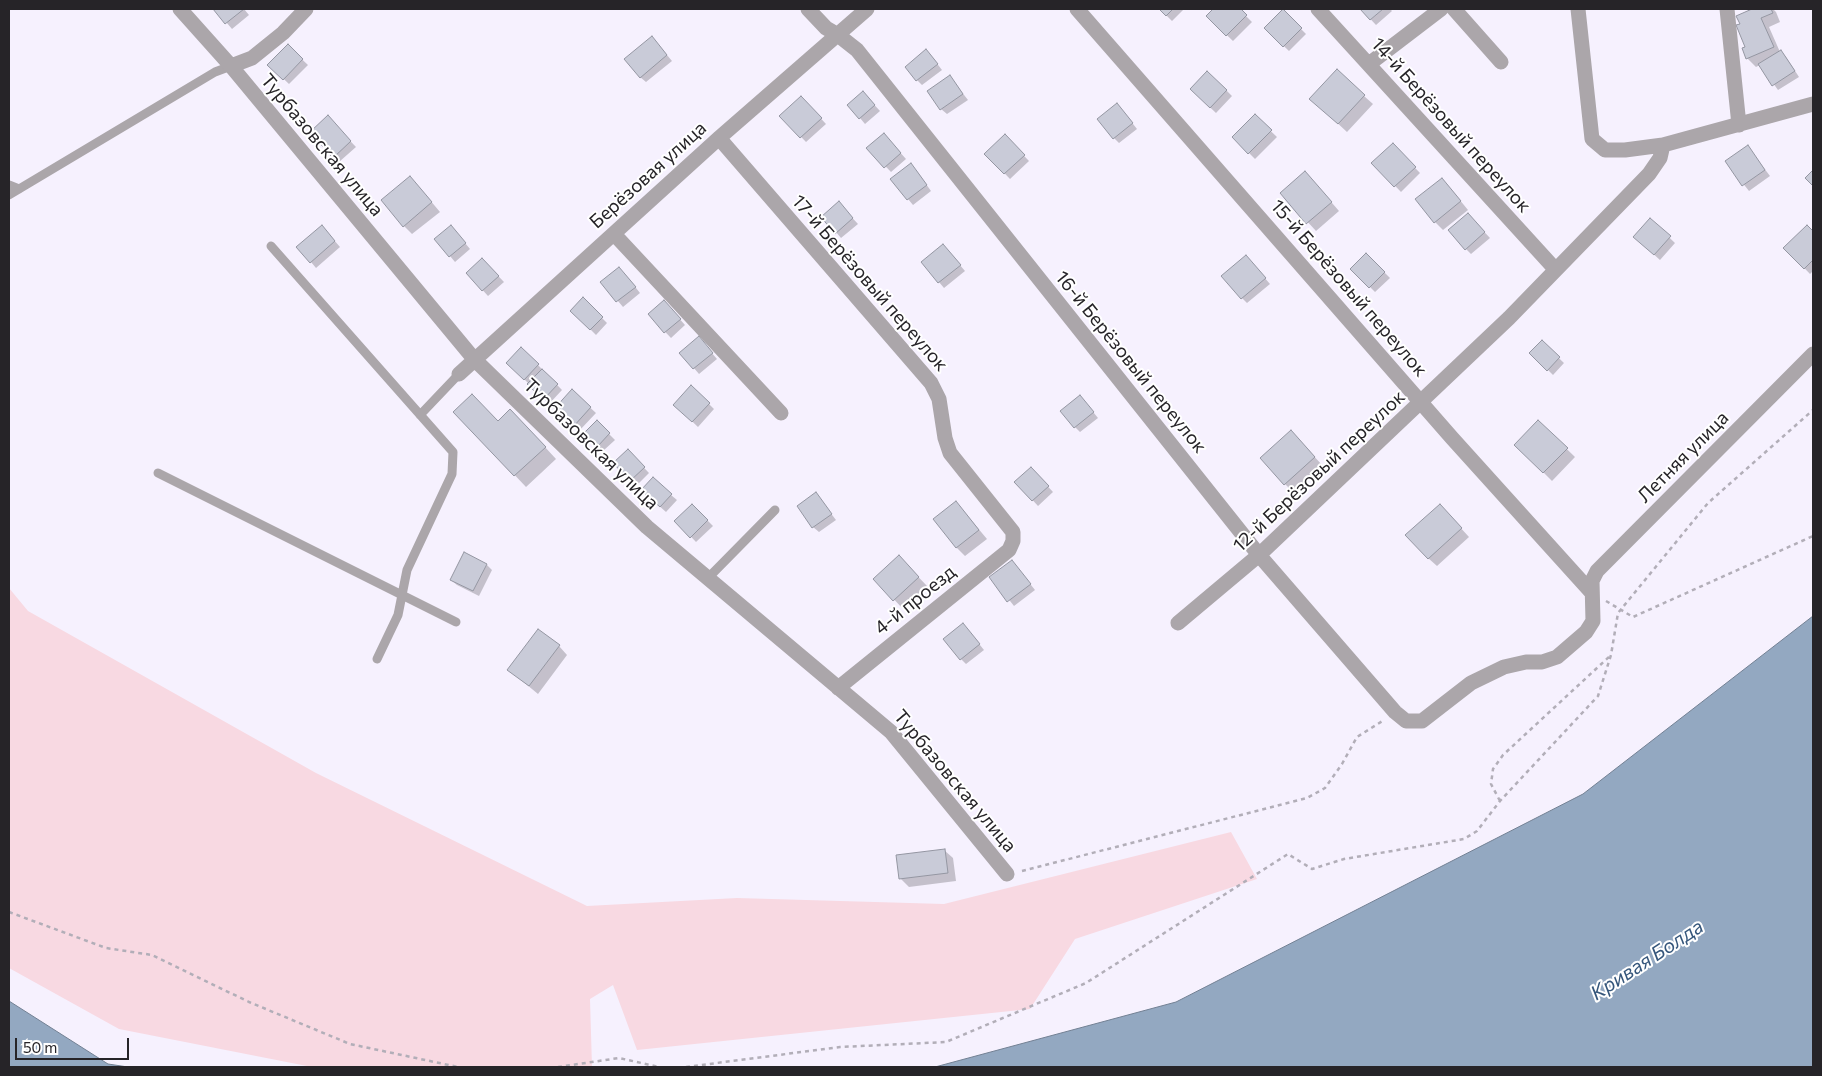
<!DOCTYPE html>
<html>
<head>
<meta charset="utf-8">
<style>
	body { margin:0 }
	#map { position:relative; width:1822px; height:1076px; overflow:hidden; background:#f6f1fe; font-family:Commissioner,sans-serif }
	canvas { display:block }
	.frame { position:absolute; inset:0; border:10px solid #262428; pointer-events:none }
	.scale { position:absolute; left:15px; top:1038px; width:114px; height:22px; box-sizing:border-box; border:2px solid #262428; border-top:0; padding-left:6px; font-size:15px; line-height:18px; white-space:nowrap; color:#262428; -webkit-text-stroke:4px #fff; paint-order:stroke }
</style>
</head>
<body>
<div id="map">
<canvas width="1822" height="1076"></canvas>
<div class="frame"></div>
<div class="scale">50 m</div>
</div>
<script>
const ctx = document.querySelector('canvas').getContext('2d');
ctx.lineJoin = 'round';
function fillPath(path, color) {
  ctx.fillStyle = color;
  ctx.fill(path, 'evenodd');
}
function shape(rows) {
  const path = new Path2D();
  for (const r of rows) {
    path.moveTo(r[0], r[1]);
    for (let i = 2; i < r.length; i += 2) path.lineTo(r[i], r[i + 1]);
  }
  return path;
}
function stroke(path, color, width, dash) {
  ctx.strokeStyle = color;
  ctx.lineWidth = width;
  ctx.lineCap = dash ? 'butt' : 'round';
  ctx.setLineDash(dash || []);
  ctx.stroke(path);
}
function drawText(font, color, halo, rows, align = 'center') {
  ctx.font = font + ' Commissioner,sans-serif';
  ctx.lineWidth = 4;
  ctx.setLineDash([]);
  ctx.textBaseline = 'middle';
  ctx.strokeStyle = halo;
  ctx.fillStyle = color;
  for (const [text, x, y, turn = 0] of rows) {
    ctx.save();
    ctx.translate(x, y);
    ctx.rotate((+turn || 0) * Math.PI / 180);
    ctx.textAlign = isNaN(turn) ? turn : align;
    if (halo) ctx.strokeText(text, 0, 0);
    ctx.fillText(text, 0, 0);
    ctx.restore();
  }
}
const green = shape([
	[9,588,28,611,316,773,587,906,737,898,944,904,1231,832,1257,879,1075,939,1030,1009,637,1050,613,985,590,999,592,1067,312,1067,119,1029,9,968]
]);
const water = shape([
	[1813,616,1813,1067,935,1067,1176,1002,1583,794,1813,616],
	[9,1001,108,1064,128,1067,9,1067,9,1001]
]);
const shadow = shape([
	[215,9,244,9,249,15,232,29],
	[1160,9,1184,9,1172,21],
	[1215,9,1239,9,1252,22,1233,41,1207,16],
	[1361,9,1390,9,1392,11,1376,25],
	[1755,9,1773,9,1776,12,1780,22,1769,27,1780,52,1786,57,1799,77,1778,90,1760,65,1756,67,1747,58,1747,47,1738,16],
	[1283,11,1306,34,1289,51,1265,28],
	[657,43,672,61,646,82,640,77],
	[288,46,308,65,289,84,269,65],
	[932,57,942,70,922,85,917,80],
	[950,77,968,100,947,114,941,109],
	[1226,90,1232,96,1216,113,1197,95],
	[1364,96,1373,104,1347,132,1320,107],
	[801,97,826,124,806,142,781,116],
	[868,98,880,111,865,124,860,118],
	[1122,110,1137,129,1119,143,1114,138],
	[1255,116,1277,137,1255,159,1233,137],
	[333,123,356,147,339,162,334,157],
	[1005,136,1029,161,1010,179,986,154],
	[889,140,906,159,891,172,868,148],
	[1393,145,1420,173,1401,192,1373,163],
	[1748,147,1770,176,1749,191,1726,162],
	[916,170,931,191,913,205,908,199],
	[1313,181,1339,211,1316,231,1281,193],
	[419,187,440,212,412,234,404,226],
	[1450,188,1468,210,1443,230,1435,222],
	[844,209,858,224,841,238,823,217],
	[1473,220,1490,238,1471,254,1466,249],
	[1651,220,1675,243,1660,260,1640,242],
	[1807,227,1813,233,1813,271,1810,274,1785,248],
	[327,232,340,247,316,268,311,262],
	[456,232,470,249,455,262,450,256],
	[943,245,965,271,944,288,922,262],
	[1366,254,1390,278,1375,292,1352,269],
	[482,259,504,282,488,296,467,273],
	[1251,262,1270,284,1247,303,1242,298],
	[625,274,640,293,623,307,602,282],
	[583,299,607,323,596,335,572,311],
	[669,307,685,325,671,338,649,315],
	[1542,342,1564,363,1553,375,1531,353],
	[704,344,717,359,699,374,681,353],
	[508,363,538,365,562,390,549,404],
	[572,391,596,413,579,431,555,409],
	[1085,402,1098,418,1080,432,1075,427],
	[709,404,714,409,698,427,675,405],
	[455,412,498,422,522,422,556,459,526,487],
	[1538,421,1575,457,1552,481,1516,445],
	[597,422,615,440,603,451,585,433],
	[1300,441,1323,466,1293,492,1285,484],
	[628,451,649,473,636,486,615,463],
	[1031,468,1053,492,1038,506,1016,482],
	[816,494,836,520,819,532,813,527],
	[671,495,677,500,666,512,648,496],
	[956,502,987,539,965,556,956,547],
	[692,505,713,526,696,542,676,521],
	[1448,514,1469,537,1437,566,1428,558],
	[1012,561,1035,590,1014,606,991,577],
	[487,565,492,570,479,596,457,585,451,580],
	[907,565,927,586,903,609,875,579],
	[968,630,984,650,966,664,961,659],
	[559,646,567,655,538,694,509,670],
	[944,850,953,858,956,881,909,887,900,878]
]);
const building = shape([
	[213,9,244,9,225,24,213,9],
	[1159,9,1173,9,1166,16,1159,9],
	[1213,9,1241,9,1247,15,1226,36,1206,16,1213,9],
	[1283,9,1302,28,1283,47,1264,28,1283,9],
	[1360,9,1383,9,1370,20,1360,9],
	[1752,9,1771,9,1773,13,1761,18,1774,47,1746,59,1742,48,1745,47,1736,25,1740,24,1736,16,1752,9],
	[652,36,667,55,640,78,624,59,652,36],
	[288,44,303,59,283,80,267,65,288,44],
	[926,49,938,64,916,81,905,67,926,49],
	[1781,50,1795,71,1772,86,1758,64,1781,50],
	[1337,69,1365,95,1338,124,1309,99,1337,69],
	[1207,71,1227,90,1210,108,1190,89,1207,71],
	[950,75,963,94,940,110,927,91,950,75],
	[863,91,875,105,859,119,847,105,863,91],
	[801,96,822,118,800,138,779,116,801,96],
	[1117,103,1133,123,1113,139,1097,119,1117,103],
	[1255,114,1272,130,1248,154,1232,137,1255,114],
	[328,115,351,141,333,158,310,132,328,115],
	[884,133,901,153,884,168,866,148,884,133],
	[1005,134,1025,155,1004,174,984,154,1005,134],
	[1393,143,1416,167,1394,187,1371,163,1393,143],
	[1748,145,1765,170,1742,186,1725,161,1748,145],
	[911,163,927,185,907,200,890,179,911,163],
	[1813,170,1813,186,1805,178,1813,170],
	[1305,171,1332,202,1306,224,1280,193,1305,171],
	[410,176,432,202,403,227,381,200,410,176],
	[1442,178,1461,201,1434,223,1415,199,1442,178],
	[839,201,853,218,835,234,821,217,839,201],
	[1468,213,1485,232,1465,250,1448,230,1468,213],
	[1650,218,1671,236,1654,255,1633,237,1650,218],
	[322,225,335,241,310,263,296,247,322,225],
	[451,225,466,243,449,257,434,239,451,225],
	[1807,225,1813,231,1813,260,1804,269,1783,248,1807,225],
	[943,244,961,265,938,283,921,262,943,244],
	[1366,253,1385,272,1369,288,1350,269,1366,253],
	[1246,255,1266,278,1241,299,1221,276,1246,255],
	[482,258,499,276,482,291,466,273,482,258],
	[619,267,636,287,616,302,600,282,619,267],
	[583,297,603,317,590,330,570,311,583,297],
	[664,300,681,319,664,333,648,314,664,300],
	[699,336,713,353,693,369,679,353,699,336],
	[1542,340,1560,357,1547,371,1529,353,1542,340],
	[521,347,539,364,524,380,506,363,521,347],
	[542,369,558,384,543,400,527,384,542,369],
	[691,385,710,403,692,422,673,405,691,385],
	[572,389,591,407,573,427,554,409,572,389],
	[472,394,498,421,510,409,546,447,514,476,453,412,472,394],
	[1080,395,1094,412,1074,428,1060,411,1080,395],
	[597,420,610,433,597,447,584,433,597,420],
	[1538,420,1568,448,1543,473,1514,445,1538,420],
	[1291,430,1315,457,1284,485,1260,458,1291,430],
	[628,449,645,467,630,481,613,463,628,449],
	[1031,467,1049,486,1032,501,1014,482,1031,467],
	[653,477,672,494,660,507,641,490,653,477],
	[816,492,832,514,812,528,797,506,816,492],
	[956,501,979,530,956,548,933,519,956,501],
	[692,504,708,520,690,538,674,521,692,504],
	[1440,504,1462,528,1428,559,1405,535,1440,504],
	[464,552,487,564,473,591,450,580,464,552],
	[899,555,919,577,893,601,873,579,899,555],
	[1012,560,1031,584,1007,602,989,577,1012,560],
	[963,623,980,644,960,660,943,639,963,623],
	[538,629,560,645,529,686,507,670,538,629],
	[945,849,948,873,899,879,896,855,945,849]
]);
const path = shape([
	[1606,601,1633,617,1813,536],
	[1500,801,1491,784,1493,769,1503,755,1611,655],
	[1022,871,1307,798,1325,788,1342,764,1357,737,1384,720],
	[9,912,106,948,152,955,249,1002,350,1044,458,1067],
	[558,1067,619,1058,659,1067],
	[686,1067,840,1047,946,1042,1086,983,1288,854,1312,869,1344,859,1464,839,1477,831,1500,801,1598,696,1611,655,1618,613,1708,503,1813,410]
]);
const lane = shape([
	[9,185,19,189],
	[9,195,215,72,231,66],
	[271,246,453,452,452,474,407,570,398,615,377,659],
	[420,415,459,374],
	[158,473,456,622],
	[707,579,775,510]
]);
const street = shape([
	[180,9,231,66,474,359,647,527,891,732,1007,874],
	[808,9,826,28,838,35,857,50,1259,555,1395,712,1406,721,1422,721,1471,683,1504,667,1526,662,1542,662,1557,657,1586,632,1593,621,1592,581,1597,571,1813,354],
	[1077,9,1452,438,1592,593],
	[1318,9,1555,269],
	[1454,9,1501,62],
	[1578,9,1592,139,1605,150,1625,150,1663,145,1813,104],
	[1727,9,1739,125],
	[1369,64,1441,9],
	[231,66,252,58,283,33,306,9],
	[719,138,931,383,939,399,945,438,950,453,1013,532,1013,541,1009,550,838,688],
	[614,234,781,413],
	[459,374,719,138,867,9],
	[1178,623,1259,555,1509,318,1649,174,1660,158,1663,145]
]);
const streetNames = [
	["14-й Берёзовый переулок",1451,125,48],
	["Турбазовская улица",322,145,50],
	["Берёзовая улица",648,175,-42],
	["17-й Берёзовый переулок",870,283,49],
	["15-й Берёзовый переулок",1349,288,49],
	["16-й Берёзовый переулок",1131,362,51],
	["Турбазовская улица",591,444,44],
	["Летняя улица",1683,457,-45],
	["12-й Берёзовый переулок",1319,471,-43],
	["4-й проезд",915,600,-39],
	["Турбазовская улица",955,781,50]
];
const waterNames = [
	["Кривая Болда",1647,960,-33]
];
fillPath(green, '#f8d9e2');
fillPath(water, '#93a8c1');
stroke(water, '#728093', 1);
fillPath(shadow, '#0003');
fillPath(building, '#c9cbd8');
stroke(building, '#9496a2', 1);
stroke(path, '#b2aeb8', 2.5, [4, 4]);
stroke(lane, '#aba6aa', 9);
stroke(street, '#aba6aa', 15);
drawText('19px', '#262428', '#fff', streetNames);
drawText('italic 20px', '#35567b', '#fff', waterNames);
</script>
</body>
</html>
